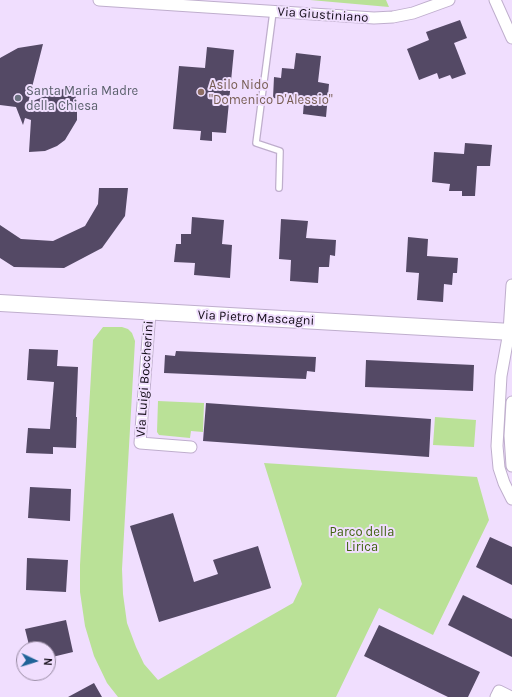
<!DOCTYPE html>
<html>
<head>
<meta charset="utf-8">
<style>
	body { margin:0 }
	#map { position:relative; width:512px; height:697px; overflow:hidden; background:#f0defe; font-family:Karla,sans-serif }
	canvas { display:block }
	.north { position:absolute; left:16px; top:641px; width:40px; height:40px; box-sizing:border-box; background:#f0defe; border:1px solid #978aa2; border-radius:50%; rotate:94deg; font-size:11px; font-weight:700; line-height:16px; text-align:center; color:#120c17 }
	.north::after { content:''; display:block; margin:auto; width:14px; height:18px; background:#1f6398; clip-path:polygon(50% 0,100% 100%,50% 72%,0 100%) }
</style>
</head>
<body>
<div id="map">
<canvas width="512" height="697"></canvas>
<div class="north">N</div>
</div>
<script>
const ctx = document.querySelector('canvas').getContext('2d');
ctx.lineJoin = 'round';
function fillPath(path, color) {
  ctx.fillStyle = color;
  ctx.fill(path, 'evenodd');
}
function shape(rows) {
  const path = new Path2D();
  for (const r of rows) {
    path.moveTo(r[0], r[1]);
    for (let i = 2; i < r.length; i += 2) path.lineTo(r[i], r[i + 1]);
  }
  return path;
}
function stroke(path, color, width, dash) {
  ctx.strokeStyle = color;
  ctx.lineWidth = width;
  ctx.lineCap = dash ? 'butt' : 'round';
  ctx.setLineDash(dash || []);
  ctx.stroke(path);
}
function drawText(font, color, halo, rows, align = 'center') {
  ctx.font = font + ' Karla,sans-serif';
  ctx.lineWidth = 4;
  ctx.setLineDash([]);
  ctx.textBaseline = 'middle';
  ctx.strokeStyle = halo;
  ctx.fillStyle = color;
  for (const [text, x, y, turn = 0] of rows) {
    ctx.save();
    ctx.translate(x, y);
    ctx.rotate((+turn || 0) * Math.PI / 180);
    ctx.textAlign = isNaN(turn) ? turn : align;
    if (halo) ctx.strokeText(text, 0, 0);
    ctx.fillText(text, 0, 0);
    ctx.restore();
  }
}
const green = shape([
	[310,0,386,0,389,7],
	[103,327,122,327,128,329,132,333,135,341,122,569,123,594,127,623,136,647,144,664,158,680,293,603,302,584,264,463,477,477,489,520,433,635,379,608,336,697,118,697,107,683,94,656,85,626,80,592,80,565,93,340],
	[158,401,204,403,203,432,191,431,190,438,159,435,157,432],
	[435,417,476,420,474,447,433,445]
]);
const building = shape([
	[460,20,467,38,454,43,466,74,452,79,450,75,439,79,437,73,419,80,407,49,429,40,426,32],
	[43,44,28,103,73,85,77,104,77,120,65,140,57,146,45,151,29,152,31,120,25,118,23,125,16,107,0,105,0,58,18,48],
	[207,47,234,50,226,133,212,132,212,141,200,140,201,131,173,129,179,66,205,68],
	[296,53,321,56,318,82,329,84,326,117,303,114,304,101,273,98,274,77,281,78,282,68,294,69],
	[465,143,492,145,490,166,477,166,475,196,462,196,462,191,449,191,450,184,432,182,434,152,464,154],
	[99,188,128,188,125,216,102,248,64,268,14,267,0,258,0,225,21,239,53,241,85,226,98,204],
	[192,217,224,220,222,244,232,245,230,278,194,275,195,263,174,262,176,244,181,244,181,234,191,234],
	[281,219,308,221,306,238,336,240,335,256,330,255,329,267,319,267,318,283,290,281,291,260,279,259],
	[408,237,428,239,427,256,458,258,457,273,453,273,452,285,444,284,443,302,417,300,419,273,406,272],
	[29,349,58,350,57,366,78,367,76,417,77,417,76,448,53,447,53,454,26,453,28,428,50,429,54,382,27,380],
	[176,351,316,357,315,372,307,371,306,379,164,373,165,355,175,356],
	[366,360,474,365,473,391,365,387],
	[206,403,431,419,429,457,203,441],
	[30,487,71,489,70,521,28,518],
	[173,513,194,582,218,574,213,560,258,546,271,588,159,622,130,526],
	[490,537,512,547,512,585,476,567],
	[27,558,68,560,66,592,26,590],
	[463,595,512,619,512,657,448,625],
	[66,620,73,652,48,658,48,649,30,649,25,629],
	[379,625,480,672,468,697,448,697,364,656],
	[94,683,102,697,68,697]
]);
const lane = shape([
	[273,12,256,143,280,151,279,188]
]);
const street = shape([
	[99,0,374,18,393,17,413,13,449,0],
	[495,0,512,38],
	[512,285,509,332,501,376,497,446,499,468,504,483,512,499],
	[150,312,140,443,191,447],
	[512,402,510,436,512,466],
	[496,697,499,691,511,697]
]);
const secondary = shape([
	[0,303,512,332]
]);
const markers = [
	[201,92,4,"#8d6e63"],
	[18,98,4,"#6b7280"]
];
const streetNames = [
	["Via Giustiniano",323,15,4],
	["Via Pietro Mascagni",256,318,3],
	["Via Luigi Boccherini",145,379,-86]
];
const educationNames = [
	["Asilo Nido",209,85],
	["\"Domenico D'Alessio\"",209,100]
];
const worshipNames = [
	["Santa Maria Madre",26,91],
	["della Chiesa",26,106]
];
const parkNames = [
	["Parco della",362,532],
	["Lirica",362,547]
];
fillPath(green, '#bae197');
fillPath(building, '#544965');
stroke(lane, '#bfaecd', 8);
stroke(street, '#bfaecd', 13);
stroke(secondary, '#bfaecd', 18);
stroke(lane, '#fff', 5.5);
stroke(street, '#fff', 11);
stroke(secondary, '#fff', 16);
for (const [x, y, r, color] of markers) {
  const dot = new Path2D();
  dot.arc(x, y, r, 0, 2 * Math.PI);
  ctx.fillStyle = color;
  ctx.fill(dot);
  stroke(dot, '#f0defe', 1.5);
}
drawText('13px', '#120c17', '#f0defe', streetNames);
drawText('13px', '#785e54', '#f0defe', educationNames, 'left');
drawText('13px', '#5b616d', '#f0defe', worshipNames, 'left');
drawText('13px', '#406410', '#f0defe', parkNames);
</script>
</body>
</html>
